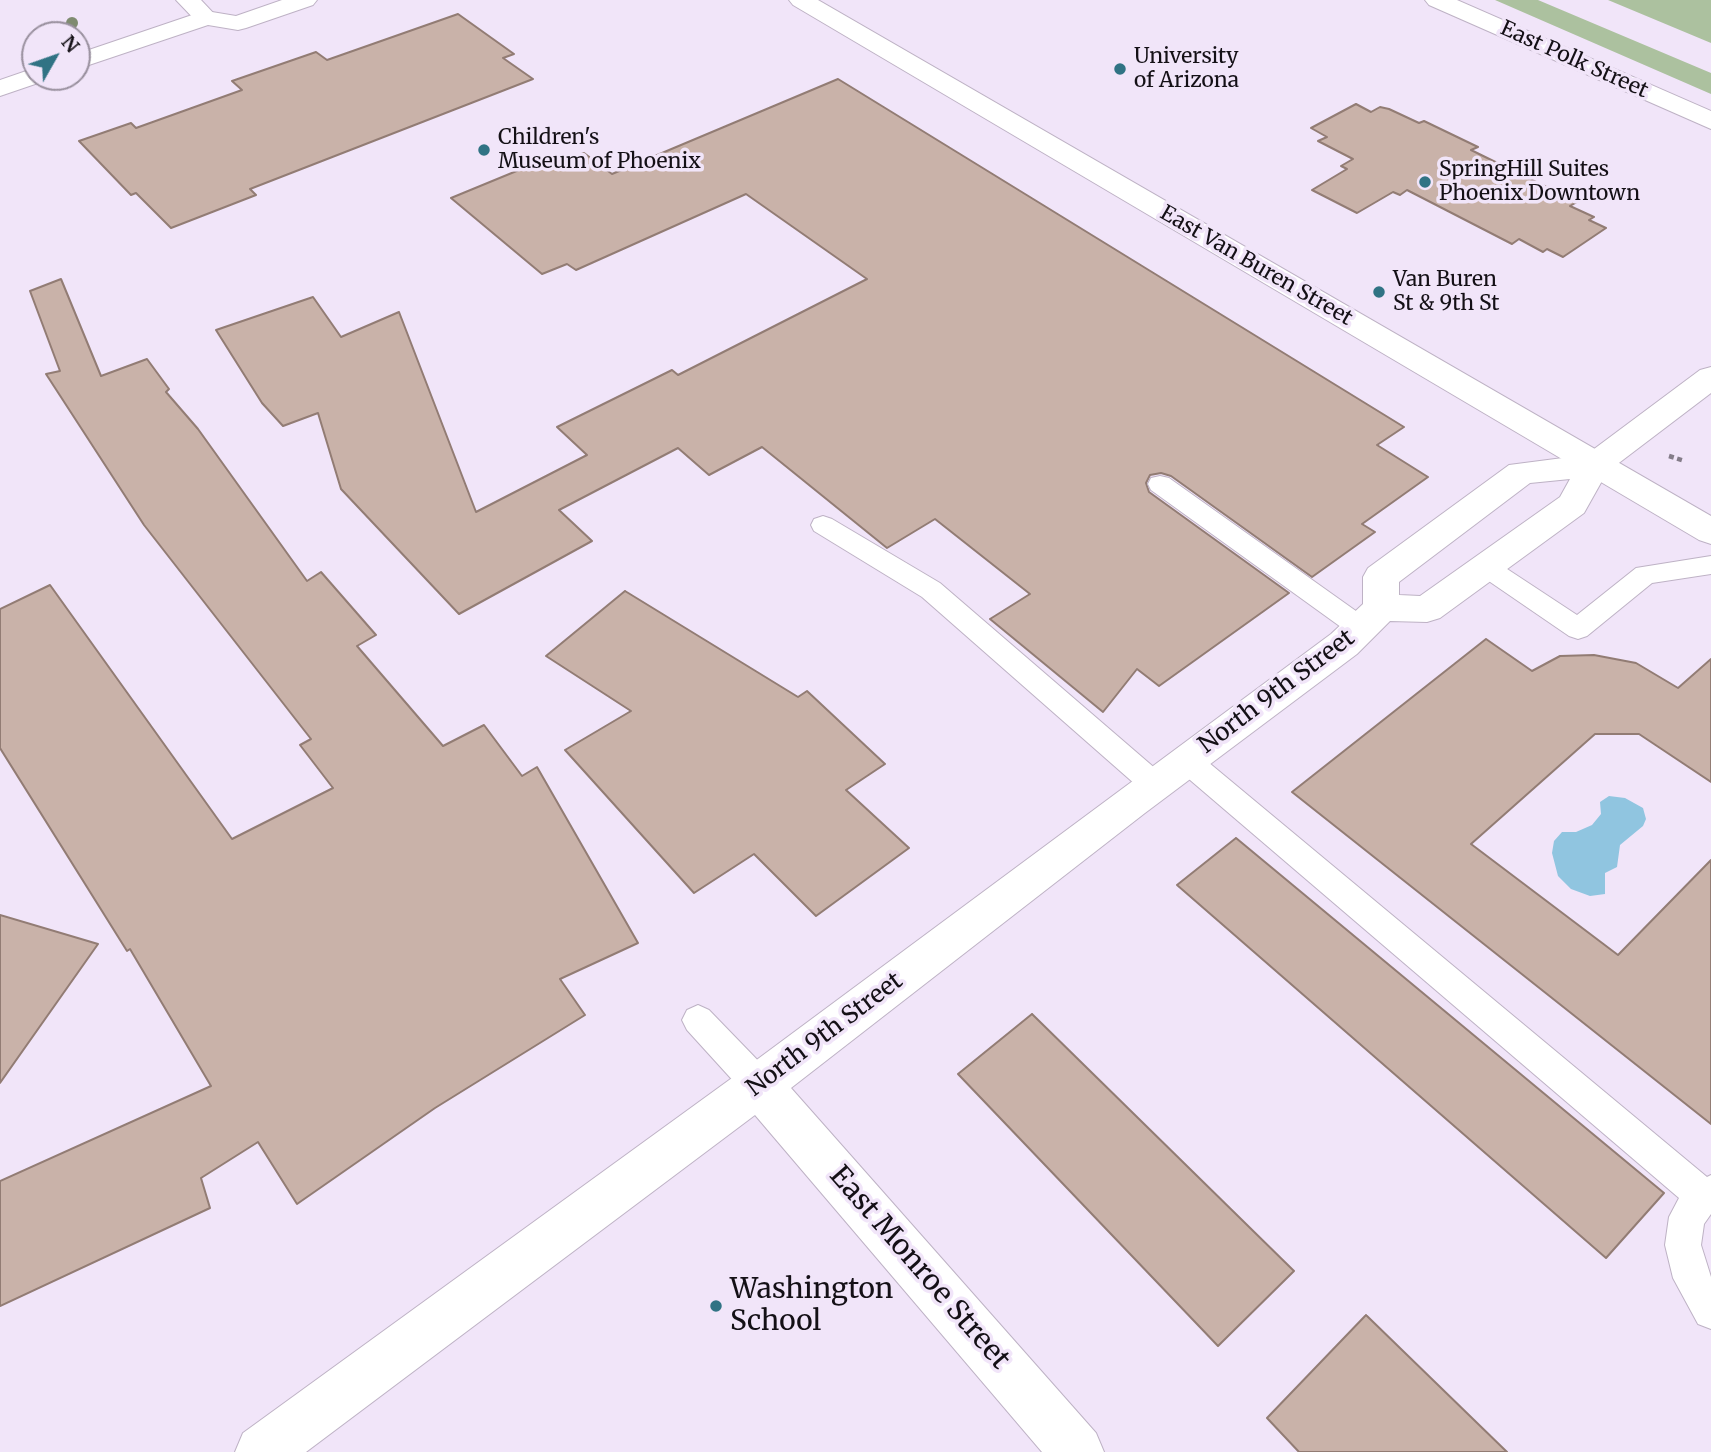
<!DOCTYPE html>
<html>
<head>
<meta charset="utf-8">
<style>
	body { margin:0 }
	#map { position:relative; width:1711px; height:1452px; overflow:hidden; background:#f1e5f9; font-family:Merriweather,serif }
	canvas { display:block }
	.north { position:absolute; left:21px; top:21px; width:70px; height:70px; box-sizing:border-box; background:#f1e5f9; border:2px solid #99909e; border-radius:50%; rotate:50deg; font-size:19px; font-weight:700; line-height:28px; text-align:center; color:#141016 }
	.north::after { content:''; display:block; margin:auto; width:24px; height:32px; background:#307384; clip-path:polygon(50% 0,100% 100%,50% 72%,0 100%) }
</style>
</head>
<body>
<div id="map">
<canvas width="1711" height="1452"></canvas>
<div class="north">N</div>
</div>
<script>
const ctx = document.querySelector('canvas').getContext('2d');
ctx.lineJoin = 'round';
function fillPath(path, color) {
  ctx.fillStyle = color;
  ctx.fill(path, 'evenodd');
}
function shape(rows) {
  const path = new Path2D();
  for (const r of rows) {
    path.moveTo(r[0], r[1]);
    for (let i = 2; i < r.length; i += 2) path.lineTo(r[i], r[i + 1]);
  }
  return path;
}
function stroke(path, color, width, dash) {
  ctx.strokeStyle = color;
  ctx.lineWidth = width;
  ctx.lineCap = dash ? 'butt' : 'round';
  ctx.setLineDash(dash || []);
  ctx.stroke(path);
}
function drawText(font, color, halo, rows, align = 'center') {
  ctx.font = font + ' Merriweather,serif';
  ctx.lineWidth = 7;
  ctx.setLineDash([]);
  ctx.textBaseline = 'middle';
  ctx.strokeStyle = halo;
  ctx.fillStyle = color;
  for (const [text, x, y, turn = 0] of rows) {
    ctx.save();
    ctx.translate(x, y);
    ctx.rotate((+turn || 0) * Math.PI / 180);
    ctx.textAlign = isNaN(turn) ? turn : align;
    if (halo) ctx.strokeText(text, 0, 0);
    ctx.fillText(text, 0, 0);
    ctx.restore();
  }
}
const green = shape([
	[1495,0,1538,0,1711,73,1711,94],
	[1608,0,1711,0,1711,43]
]);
const water = shape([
	[1609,796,1625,798,1643,808,1646,819,1643,826,1620,845,1617,867,1605,873,1605,894,1590,896,1571,889,1558,876,1552,853,1554,841,1562,832,1576,832,1592,825,1601,814,1600,802]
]);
const building = shape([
	[458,14,514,54,503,58,533,79,250,189,256,195,171,228,136,193,131,195,79,141,131,123,136,128,242,90,232,81,316,52,327,60,458,14],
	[838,79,1404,427,1377,445,1428,477,1362,524,1375,532,1312,577,1171,476,1161,473,1150,475,1146,483,1149,492,1289,593,1159,686,1137,669,1103,712,990,619,1030,594,935,519,887,548,762,447,709,475,678,448,559,510,592,541,459,614,341,489,318,413,283,426,262,403,216,330,313,297,341,337,399,312,476,512,587,455,557,427,672,370,678,375,867,279,746,194,576,270,567,264,542,274,451,198,553,156,561,162,584,153,612,174,838,79],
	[1356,104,1371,112,1380,107,1389,109,1419,123,1424,121,1478,147,1471,150,1577,202,1570,206,1594,217,1589,220,1606,228,1563,257,1547,249,1543,252,1519,239,1512,244,1407,190,1400,195,1393,192,1357,213,1312,190,1347,169,1341,166,1353,159,1318,141,1327,137,1311,128,1356,104],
	[61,279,101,376,147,359,169,389,166,392,198,429,307,581,321,572,376,635,357,646,443,746,484,725,522,776,537,767,638,943,560,979,585,1015,435,1108,297,1204,258,1142,201,1178,210,1208,0,1306,0,1181,211,1086,130,949,127,951,0,748,0,609,50,585,232,839,333,788,300,745,311,739,144,525,46,374,60,371,30,291,61,279],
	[625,591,798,697,807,691,885,764,846,790,909,848,816,916,754,854,694,893,565,750,631,711,546,656,625,591],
	[1486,639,1532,671,1560,656,1594,655,1636,663,1678,688,1711,659,1711,782,1639,734,1595,734,1471,844,1618,955,1711,860,1711,1124,1292,792,1486,639],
	[1236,838,1664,1193,1606,1258,1177,885,1236,838],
	[0,915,98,944,0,1083,0,915],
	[1032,1014,1294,1271,1218,1346,958,1074,1032,1014],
	[1366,1315,1507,1452,1299,1452,1267,1418,1366,1315]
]);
const path = shape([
	[1669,456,1685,461]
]);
const service = shape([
	[1160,476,1169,478,1370,621,1374,628,1370,635,1361,638,1352,635,1151,490,1148,484,1151,478,1160,476],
	[823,516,832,519,940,583,1164,776,1168,784,1164,792,1154,796,1144,792,922,597,814,531,811,525,814,519,823,516],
	[1711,556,1711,574,1652,583,1587,636,1578,639,1569,636,1477,573,1473,567,1477,561,1486,558,1495,561,1577,615,1636,568,1711,556],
	[1186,749,1196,752,1707,1177,1711,1175,1711,1214,1704,1224,1701,1245,1711,1277,1711,1329,1698,1324,1673,1278,1665,1245,1669,1217,1679,1198,1176,768,1172,760,1176,752,1186,749],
	[698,1005,709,1010,771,1074,776,1085,771,1096,759,1100,747,1096,687,1030,682,1020,687,1010,698,1005]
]);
const minor = shape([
	[176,0,201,0,218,18,214,23,206,25,198,23,176,0],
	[1425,0,1457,0,1711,111,1711,129,1429,5,1425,0],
	[1711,367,1711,393,1607,472,1584,513,1440,618,1427,622,1390,621,1357,654,1145,813,791,1088,1096,1433,1104,1452,1042,1452,755,1115,306,1452,235,1452,243,1433,743,1070,1331,634,1363,604,1363,577,1368,568,1509,465,1586,455,1700,370,1711,367],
	[1570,479,1560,497,1420,596,1399,595,1399,582,1530,483,1570,479]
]);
const primary = shape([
	[282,0,317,0,313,5,246,28,238,30,208,25,77,69,77,54,198,13,206,11,236,16,282,0],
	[789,0,818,0,1711,516,1711,544,1699,540,793,5,789,0],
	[35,68,35,77,47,77,44,81,0,96,0,80,35,68]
]);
const trees = [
	[72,23]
];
const markers = [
	[1120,69,7,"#307384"],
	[484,150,7,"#307384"],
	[1425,182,7,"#307384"],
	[1379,292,7,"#307384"],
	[716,1306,7,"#307384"]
];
const farPoinames = [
	["University",1134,57],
	["of Arizona",1134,81],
	["Children's",498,138],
	["Museum of Phoenix",498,162],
	["SpringHill Suites",1439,170],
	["Phoenix Downtown",1439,194],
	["Van Buren",1393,280],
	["St & 9th St",1393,304]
];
const farStreetnames = [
	["East Polk Street",1574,60,24],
	["East Van Buren Street",1256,266,30]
];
const streetNames = [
	["North 9th Street",1277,692,-37],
	["North 9th Street",825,1035,-37]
];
const nearStreetnames = [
	["East Monroe Street",919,1268,49]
];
const nearPoinames = [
	["Washington",730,1290],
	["School",730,1322]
];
fillPath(green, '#acc19f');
fillPath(water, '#90c5e0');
fillPath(building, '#c9b2a9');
stroke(building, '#927c74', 2);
stroke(service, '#beb2c5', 2);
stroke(minor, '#beb2c5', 2);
stroke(primary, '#beb2c5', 2);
stroke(path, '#847c89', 4.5, [5, 3.5]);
fillPath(service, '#fff');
fillPath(minor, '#fff');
fillPath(primary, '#fff');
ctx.fillStyle = '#7f8b70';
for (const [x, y] of trees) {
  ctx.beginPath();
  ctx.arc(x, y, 6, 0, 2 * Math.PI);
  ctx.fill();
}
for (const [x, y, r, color] of markers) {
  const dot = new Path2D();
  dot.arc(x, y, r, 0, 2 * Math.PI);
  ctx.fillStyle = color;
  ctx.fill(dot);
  stroke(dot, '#f1e5f9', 2.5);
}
drawText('21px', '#141016', '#f1e5f9', farPoinames, 'left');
drawText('21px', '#141016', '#f1e5f9', farStreetnames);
drawText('24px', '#141016', '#f1e5f9', streetNames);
drawText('28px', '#141016', '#f1e5f9', nearStreetnames);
drawText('28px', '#141016', '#f1e5f9', nearPoinames, 'left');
</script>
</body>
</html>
